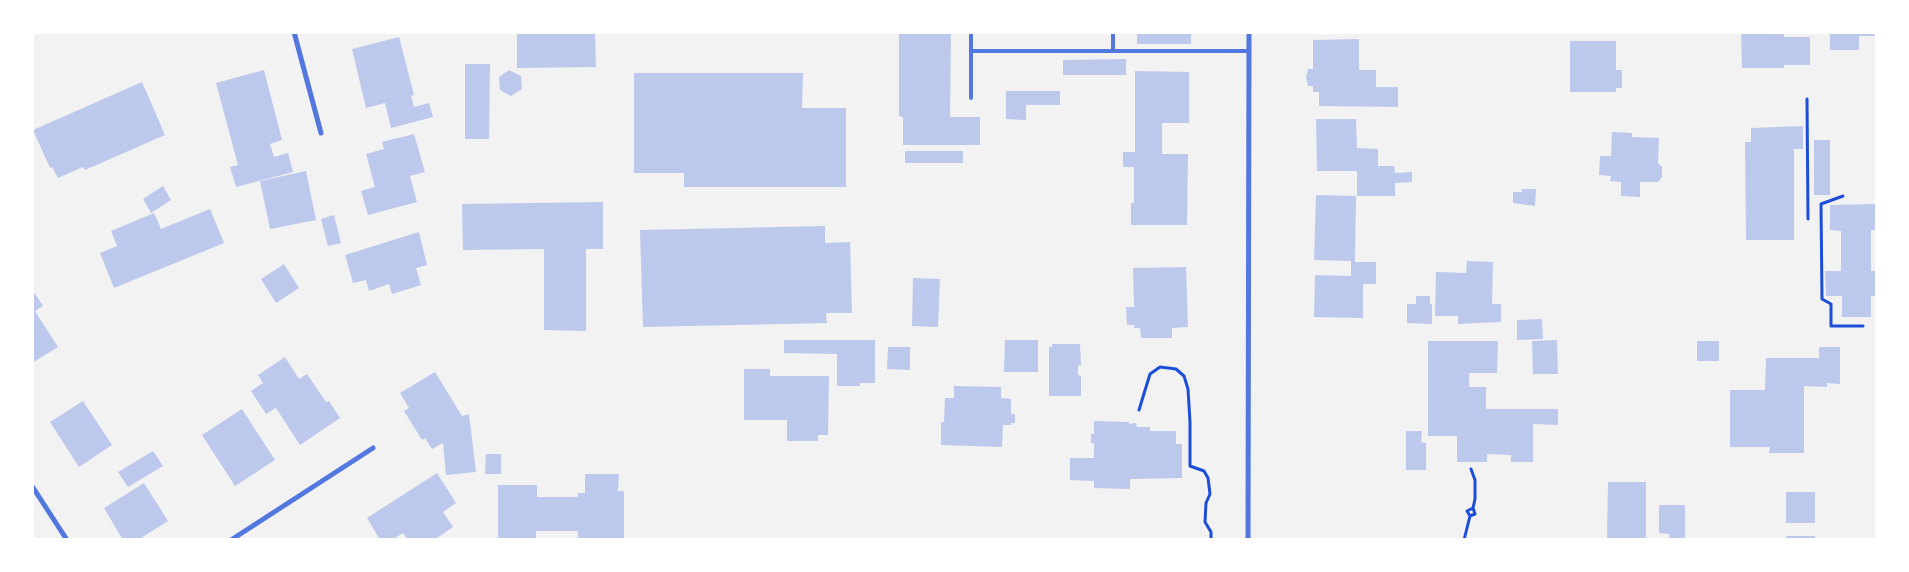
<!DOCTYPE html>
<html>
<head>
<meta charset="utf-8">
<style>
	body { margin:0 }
	#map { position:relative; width:1909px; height:572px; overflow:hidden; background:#f2f2f2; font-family:Lora,serif }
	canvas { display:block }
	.frame { position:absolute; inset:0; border:34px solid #fff; pointer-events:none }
</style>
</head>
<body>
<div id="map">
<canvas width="1909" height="572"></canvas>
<div class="frame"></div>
</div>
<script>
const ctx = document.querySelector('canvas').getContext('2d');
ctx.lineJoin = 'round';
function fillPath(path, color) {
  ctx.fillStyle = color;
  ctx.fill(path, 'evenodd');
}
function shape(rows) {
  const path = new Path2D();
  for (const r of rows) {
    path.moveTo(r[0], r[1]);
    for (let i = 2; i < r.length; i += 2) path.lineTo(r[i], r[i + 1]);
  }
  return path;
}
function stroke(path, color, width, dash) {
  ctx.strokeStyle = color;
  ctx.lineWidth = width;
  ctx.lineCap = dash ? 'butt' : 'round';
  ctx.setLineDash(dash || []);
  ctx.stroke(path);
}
const building = shape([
	[517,32,595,32,596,67,517,68],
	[899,32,951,32,950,117,980,117,980,145,903,145,903,117,899,116],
	[1137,32,1191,32,1191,44,1137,44],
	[1741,32,1784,32,1784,37,1810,37,1810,65,1784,65,1784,68,1742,68],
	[1830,32,1876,32,1876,36,1859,36,1859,50,1830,50],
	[399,37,414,95,411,96,414,107,429,103,433,117,391,128,385,103,366,108,352,49],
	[1359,39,1359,70,1376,70,1376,87,1398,87,1398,107,1319,106,1319,92,1313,92,1313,86,1308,86,1306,77,1308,69,1313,69,1313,40],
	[1570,41,1616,41,1616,70,1622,70,1622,88,1616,88,1616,92,1570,92],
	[1126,59,1126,75,1063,75,1063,60],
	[465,64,490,64,489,139,465,139],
	[264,70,282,140,270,144,274,157,288,153,293,172,236,187,230,167,238,165,216,83],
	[509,70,521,76,522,89,511,96,500,90,499,77],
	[1135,71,1189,72,1189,123,1162,123,1162,154,1188,154,1187,225,1131,225,1131,203,1134,203,1134,167,1123,167,1123,152,1135,152],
	[634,73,803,73,802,108,846,108,846,187,684,187,684,173,634,173],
	[142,82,165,135,85,170,83,167,58,178,52,167,50,168,33,130],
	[1006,91,1060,91,1060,105,1026,105,1026,120,1006,119],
	[1316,119,1356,119,1357,148,1378,149,1378,166,1394,166,1395,173,1412,172,1412,182,1395,183,1395,196,1357,196,1357,171,1317,171],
	[1803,126,1803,149,1794,149,1794,240,1746,240,1745,142,1751,142,1751,128],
	[1612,132,1632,133,1632,137,1659,138,1658,163,1662,167,1662,177,1658,182,1640,182,1640,197,1621,196,1621,182,1610,181,1611,176,1599,175,1600,156,1611,156],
	[414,134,425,172,410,176,417,202,368,215,361,191,375,187,366,154,384,149,382,142],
	[1814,140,1830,140,1830,195,1814,195],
	[905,151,963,151,963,163,905,163],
	[306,171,316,220,270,229,260,181],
	[163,186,171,200,151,213,143,199],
	[1522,189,1536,189,1535,206,1513,203,1513,192,1522,192],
	[1316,195,1356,196,1355,262,1376,262,1376,284,1363,284,1363,318,1314,317,1315,275,1351,276,1351,261,1314,260],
	[603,202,603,249,586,249,586,331,544,330,544,249,463,250,462,204],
	[1876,204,1876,230,1871,230,1871,271,1876,271,1876,296,1871,296,1871,317,1842,317,1842,296,1826,296,1825,271,1841,271,1841,231,1830,230,1830,205],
	[210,209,224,243,114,288,100,253,117,246,111,231,154,213,161,229],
	[334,215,341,243,328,246,321,219],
	[825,226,825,243,850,242,852,313,826,313,827,323,643,327,640,230],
	[419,232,427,265,416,268,421,285,392,294,389,284,369,291,366,280,353,283,345,255],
	[1467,261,1493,262,1492,304,1501,304,1501,322,1458,324,1458,316,1435,316,1436,272,1466,273],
	[284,264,299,288,276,303,261,279],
	[1186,267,1188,327,1172,328,1172,338,1141,338,1140,328,1134,328,1134,325,1127,325,1126,307,1134,307,1133,268],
	[913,278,940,279,938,327,912,326],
	[32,289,43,306,35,311,58,347,32,363],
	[1416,296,1430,296,1430,304,1432,304,1432,324,1407,323,1407,304,1416,304],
	[1542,319,1543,339,1517,340,1517,320],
	[784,340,875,340,875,383,860,383,860,386,837,386,837,354,784,353],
	[1005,340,1038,340,1038,372,1004,372],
	[1557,340,1558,374,1533,374,1532,341],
	[1428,341,1498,341,1497,373,1469,373,1469,387,1486,387,1486,409,1558,409,1558,425,1533,424,1533,462,1511,462,1511,455,1487,454,1487,462,1457,462,1457,436,1428,436],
	[1697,341,1719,341,1719,361,1697,361],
	[1052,344,1080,344,1081,365,1078,366,1078,375,1081,376,1081,396,1049,396,1049,347,1052,347],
	[888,347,910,347,910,370,887,369],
	[1819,347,1840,347,1840,384,1827,383,1827,387,1804,386,1804,453,1769,453,1770,447,1730,447,1730,390,1765,390,1766,358,1819,358],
	[285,357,299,379,307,374,326,402,329,401,340,418,300,445,276,408,266,414,251,391,263,383,258,375],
	[744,369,770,369,770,376,829,376,828,435,818,435,818,441,787,441,787,420,744,420],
	[435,372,462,416,469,414,476,472,446,475,443,443,432,449,425,438,422,440,404,411,409,408,400,393],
	[954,386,1001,387,1001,398,1011,399,1011,414,1015,414,1015,423,1011,423,1011,425,1003,425,1002,447,941,445,941,422,944,422,945,398,954,398],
	[83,401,112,445,79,467,50,422],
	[242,409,275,460,235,486,202,435],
	[1094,421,1129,422,1129,424,1136,423,1137,427,1150,427,1150,431,1176,431,1176,444,1182,444,1182,478,1130,479,1130,489,1094,488,1094,481,1070,480,1070,458,1094,458,1094,443,1091,443,1091,434,1094,434],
	[1406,431,1422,431,1421,442,1426,443,1426,470,1406,470],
	[153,451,163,466,128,487,118,472],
	[486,454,501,454,501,474,485,474],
	[437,473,456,503,443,512,453,527,434,540,408,540,403,533,392,540,380,540,367,518],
	[585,474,619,474,618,491,624,491,624,540,578,540,578,531,536,531,536,540,498,540,498,485,537,485,537,497,578,497,578,493,585,493],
	[1608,482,1646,482,1646,540,1607,540],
	[144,483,168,521,138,540,123,540,104,508],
	[1786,492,1815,492,1815,523,1786,523],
	[1659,505,1685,505,1685,540,1669,540,1669,534,1659,533],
	[1786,536,1815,536,1815,540,1786,540]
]);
const path = shape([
	[1807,99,1808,219],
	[1843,196,1821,204,1822,299,1831,304,1831,326,1863,326],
	[1139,410,1150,374,1160,367,1176,369,1184,376,1188,389,1190,422,1190,466,1204,471,1208,478,1210,494,1206,503,1205,522,1211,532,1211,540],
	[1471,469,1475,480,1475,499,1473,508],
	[1464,540,1470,516,1467,511,1473,508,1475,514,1470,516]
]);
const service = shape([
	[1113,32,1113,51],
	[971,51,1249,51],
	[971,98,971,32]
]);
const minor = shape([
	[294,32,321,133],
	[32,486,67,540],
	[231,540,373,448],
	[1248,540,1249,32]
]);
fillPath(building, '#bdc9ec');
stroke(path, '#1d4ed8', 3);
stroke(service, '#5277de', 4);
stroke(minor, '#5277de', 5);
</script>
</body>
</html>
